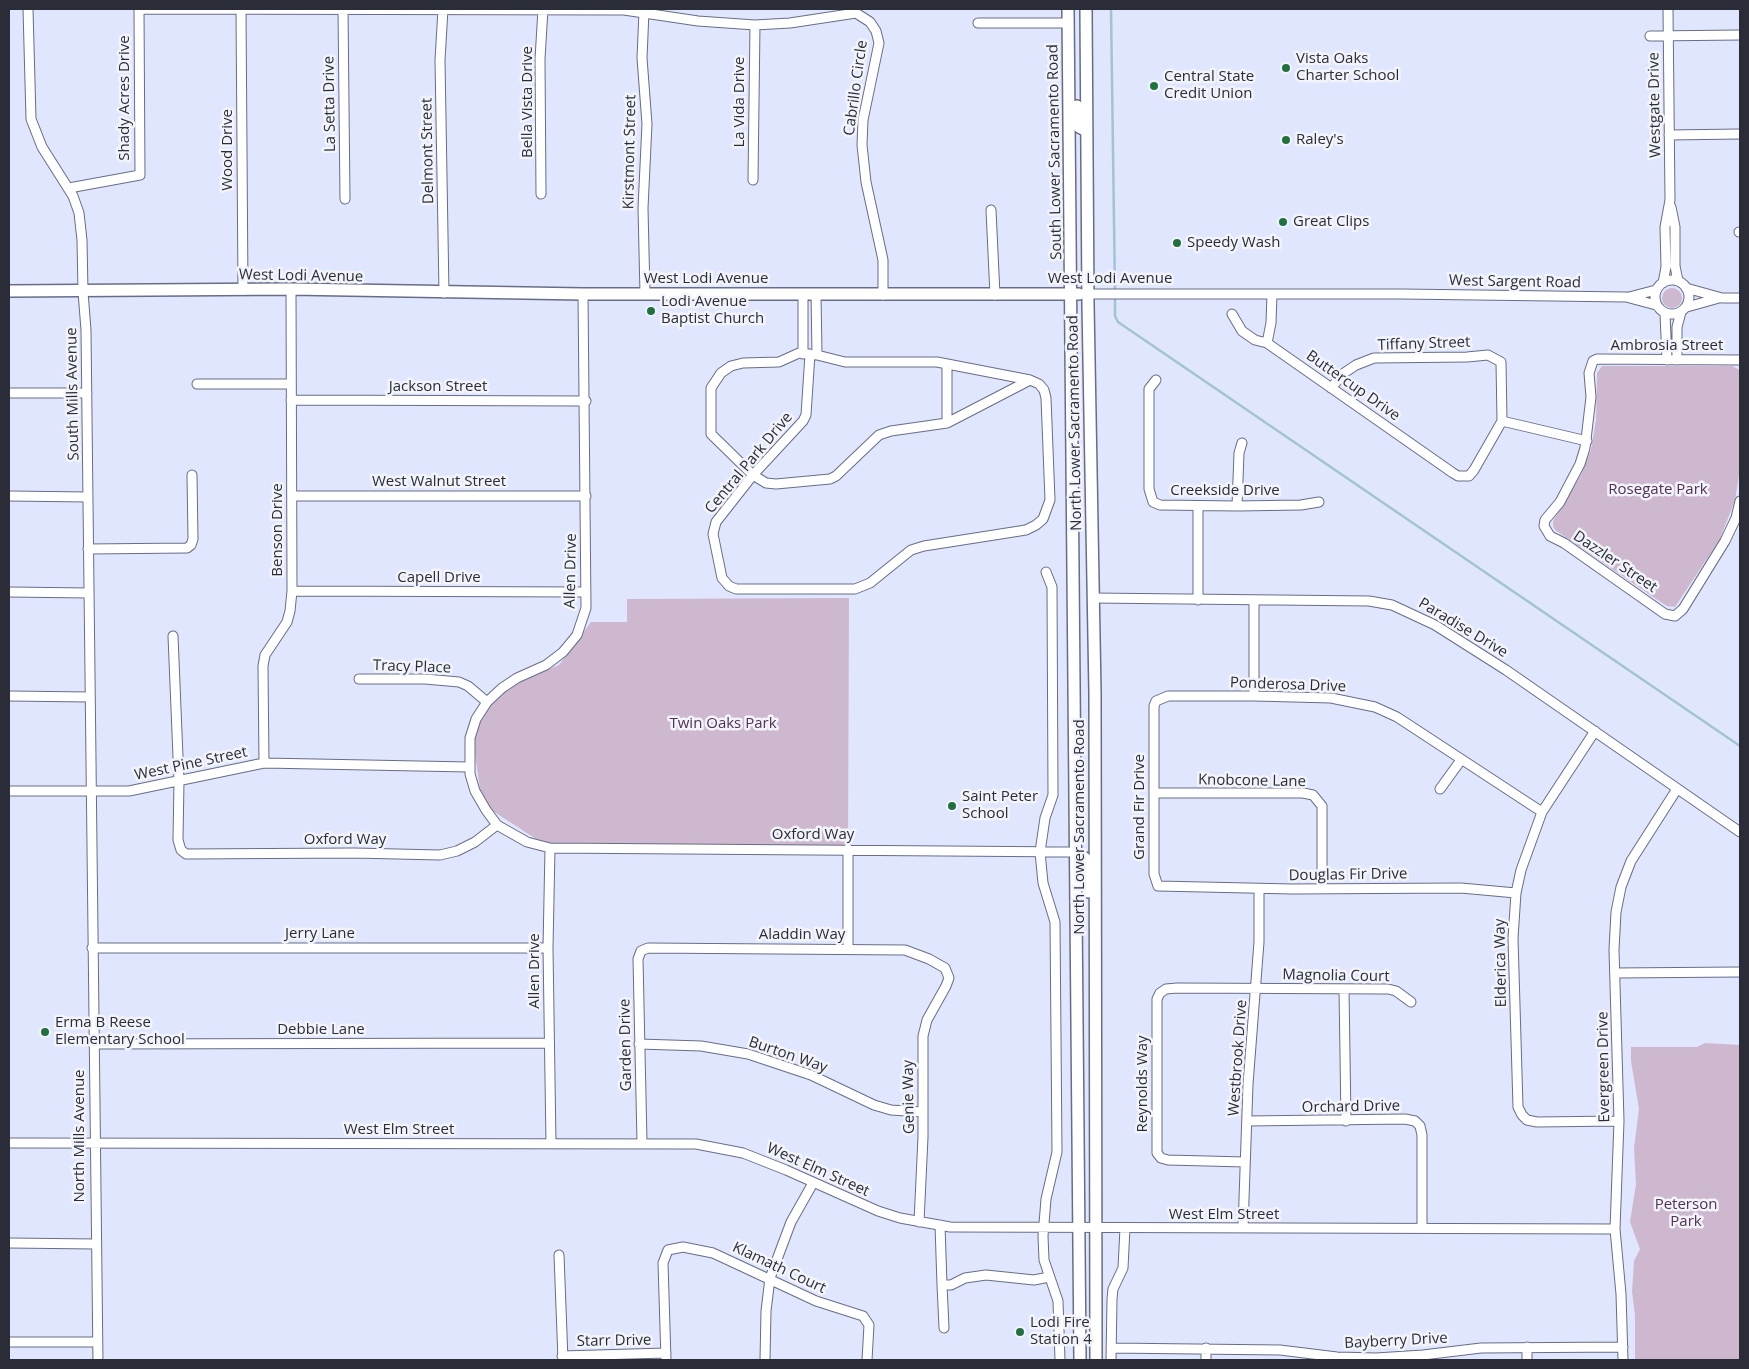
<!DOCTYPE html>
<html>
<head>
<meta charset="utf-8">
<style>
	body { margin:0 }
	#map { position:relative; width:1749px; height:1369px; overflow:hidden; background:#e0e6fe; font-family:"Open Sans",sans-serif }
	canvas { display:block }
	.frame { position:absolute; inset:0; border:10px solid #2a2d38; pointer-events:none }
</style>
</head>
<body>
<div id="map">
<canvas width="1749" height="1369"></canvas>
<div class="frame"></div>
</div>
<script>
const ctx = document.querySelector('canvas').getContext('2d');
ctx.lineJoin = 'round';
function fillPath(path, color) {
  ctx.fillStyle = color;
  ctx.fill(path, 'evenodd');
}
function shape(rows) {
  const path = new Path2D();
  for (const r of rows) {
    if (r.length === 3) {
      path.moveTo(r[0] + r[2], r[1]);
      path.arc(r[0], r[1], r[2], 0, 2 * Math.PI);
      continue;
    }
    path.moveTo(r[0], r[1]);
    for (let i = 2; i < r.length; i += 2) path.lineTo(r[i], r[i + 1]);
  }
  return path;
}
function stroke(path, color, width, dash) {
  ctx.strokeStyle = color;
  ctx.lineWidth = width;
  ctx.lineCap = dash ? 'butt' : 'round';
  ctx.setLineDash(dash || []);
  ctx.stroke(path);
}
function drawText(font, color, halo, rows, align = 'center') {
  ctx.font = font + ' "Open Sans",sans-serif';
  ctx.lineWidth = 5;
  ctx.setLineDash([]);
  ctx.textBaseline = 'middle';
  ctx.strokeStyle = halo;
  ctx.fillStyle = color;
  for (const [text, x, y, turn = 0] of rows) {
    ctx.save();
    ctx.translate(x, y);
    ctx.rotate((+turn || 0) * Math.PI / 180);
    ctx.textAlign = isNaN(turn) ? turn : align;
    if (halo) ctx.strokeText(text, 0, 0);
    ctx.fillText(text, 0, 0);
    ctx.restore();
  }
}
const green = shape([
	[1672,298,10],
	[1602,366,1732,366,1740,370,1740,469,1735,500,1720,539,1675,607,1667,606,1659,601,1555,530,1553,526,1553,521,1581,475,1591,450,1596,420,1597,373],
	[849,598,848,849,550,848,482,804,472,732,502,688,559,665,591,622,627,622,627,599],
	[1705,1043,1740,1045,1740,1360,1635,1360,1635,1315,1632,1292,1634,1261,1640,1249,1630,1222,1636,1184,1634,1148,1639,1109,1631,1061,1631,1047,1697,1047]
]);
const stream = shape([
	[1111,9,1115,292],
	[1115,297,1115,316,1118,322,1740,746]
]);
const minor = shape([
	[28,9,31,119,42,147,73,196,79,213,82,240,83,292,86,330,98,1360],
	[241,9,243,290],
	[343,9,345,199],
	[443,9,440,60,444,293],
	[644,11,642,58,647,124,643,208,645,294],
	[978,23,1068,23],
	[1650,36,1740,35],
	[1669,135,1740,134],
	[753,180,755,25],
	[69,188,140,175,139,9,624,10,698,21,755,25,790,23,856,13,870,22,876,31,879,43,863,120,862,145,866,182,883,260,883,295],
	[541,194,540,59,543,9],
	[1671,207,1675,227,1675,266,1678,281],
	[991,210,995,295],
	[1739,232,1740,232],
	[1672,297,17],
	[1663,283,1666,267,1665,227,1670,200,1668,9],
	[1686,288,1722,298,1740,298],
	[583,294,586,608,577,635,563,652,546,665,517,678,502,688,487,702,476,719,470,738,470,774,475,791,486,810,497,825,527,842,550,848,1076,852],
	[816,294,817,355],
	[1088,294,1402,294,1626,297,1656,305],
	[1629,297,1656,290],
	[1687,307,1719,298],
	[1232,314,1242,331,1255,340,1267,343,1453,473,1458,476,1469,476,1474,470,1502,421,1501,362,1488,355,1467,357,1374,358,1356,365,1344,373,1331,388],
	[1665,314,1667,360],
	[1267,343,1271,323,1272,294],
	[803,354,803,294],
	[810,354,806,415,803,421,753,475,716,522,713,534,722,578,729,586,736,589,855,589,870,583,911,550,924,546,1026,530,1036,525,1043,519,1050,500,1046,398,1044,390,1039,384,1030,380,937,362,845,362,817,355,799,353,779,362,743,363,731,366,721,373,711,388,711,434,753,475,766,483,776,484,830,479,836,476,879,435,891,431,947,423,1030,380],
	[1677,360,1677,327,1681,312],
	[1740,360,1597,359,1593,361,1589,373,1591,397,1585,448,1580,464,1560,502,1545,520,1544,526,1550,536,1564,543,1665,614,1675,616,1683,609,1725,541,1736,518,1740,501],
	[1156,380,1149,389,1149,489,1153,502,1160,505,1237,506,1301,505,1319,502],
	[197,384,290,384],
	[9,393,87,393],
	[291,400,586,401],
	[1502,421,1587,441],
	[947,423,947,364],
	[9,496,88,497],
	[292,496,586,496],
	[1198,506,1198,600],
	[1237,506,1239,453,1242,443],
	[88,549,187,548,191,545,193,539,192,475],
	[1046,572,1052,587,1053,795,1045,818,1040,852,1043,883,1055,922,1057,1152,1046,1199,1043,1236,1044,1260,1058,1301,1060,1360],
	[292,591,586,592],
	[9,592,89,593],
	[1093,598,1369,601,1392,605,1435,625,1506,670,1740,832],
	[1254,601,1254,696],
	[173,636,179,781,178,840,181,850,186,854,354,853,440,855,457,851,475,842,497,825],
	[359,679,425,679,459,682,468,686,487,702],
	[9,696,90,697],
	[1595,731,1542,812,1521,870,1516,893,1513,938,1518,1107,1522,1115,1527,1120,1537,1122,1619,1121],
	[264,763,263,666,265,655,287,622,290,611,292,591,291,289],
	[1440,789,1461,760],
	[9,791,129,791,264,763,469,767],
	[1154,793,1303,793,1313,795,1322,806,1322,888],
	[550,848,548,948,551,1144],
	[1516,893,1461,888,1292,889,1158,886,1154,874,1154,706,1156,701,1168,696,1254,696,1331,698,1375,707,1397,717,1542,812],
	[92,948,548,948],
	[848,948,848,849],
	[1615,973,1740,972],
	[1344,989,1346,1121],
	[93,1044,549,1043],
	[639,1044,701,1046,748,1054,811,1075,874,1105,891,1110,922,1112],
	[1247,1121,1405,1119,1415,1121,1420,1126,1422,1135,1422,1228],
	[642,1142,638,959,641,951,648,948,905,950,929,959,945,968,949,978,946,986,927,1020,923,1036,923,1137,919,1222],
	[9,1143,696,1144,743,1153,786,1170,878,1211,900,1218,950,1227,1615,1229],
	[1245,1162,1168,1160,1161,1158,1157,1153,1157,999,1160,993,1166,989,1177,988,1388,989,1396,991,1411,1002],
	[940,1225,942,1285],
	[1243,1228,1248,1084,1259,942,1259,889],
	[9,1243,96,1244],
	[559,1255,563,1360],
	[944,1328,942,1285,951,1285,965,1278,986,1275,1034,1280,1049,1277],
	[9,1342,97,1342],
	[1111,1348,1280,1350,1337,1357,1376,1358,1423,1355,1481,1348,1623,1347],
	[562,1356,666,1353],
	[666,1360,663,1263,668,1250,683,1247,713,1253,816,1301,863,1316,869,1325,867,1360],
	[765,1360,766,1311,770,1278,791,1222,813,1183],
	[1111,1360,1112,1299,1113,1289,1123,1268,1125,1228],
	[1206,1360,1206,1348],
	[1527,1360,1527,1347],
	[1623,1360,1621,1294,1615,1229,1619,1121,1614,950,1616,912,1621,887,1631,861,1677,789]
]);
const major = shape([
	[1068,9,1080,1360],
	[1086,9,1088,304,1095,693,1096,1360],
	[1077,106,1079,127,1087,131],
	[9,291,291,289,583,294,1079,294],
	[1076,852,1086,859,1088,892]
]);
const markers = [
	[1286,68,5,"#207040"],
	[1154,86,5,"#207040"],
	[1286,140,5,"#207040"],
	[1283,222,5,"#207040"],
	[1177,243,5,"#207040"],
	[651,311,5,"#207040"],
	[952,806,5,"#207040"],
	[45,1032,5,"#207040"],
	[1020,1332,5,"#207040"]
];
const poiNames = [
	["Vista Oaks",1296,59],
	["Charter School",1296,76],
	["Central State",1164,77],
	["Credit Union",1164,94],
	["Raley's",1296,140],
	["Great Clips",1293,222],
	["Speedy Wash",1187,243],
	["Lodi Avenue",661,302],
	["Baptist Church",661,319],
	["Saint Peter",962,797],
	["School",962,814],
	["Erma B Reese",55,1023],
	["Elementary School",55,1040],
	["Lodi Fire",1030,1323],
	["Station 4",1030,1340]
];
const streetNames = [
	["Cabrillo Circle",856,88,-82],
	["Shady Acres Drive",125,98,-90],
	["Bella Vista Drive",528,102,-90],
	["La Vida Drive",740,102,-90],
	["La Setta Drive",330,104,-91],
	["Westgate Drive",1655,105,-91],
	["Wood Drive",228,150,-90],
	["Delmont Street",428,151,-91],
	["Kirstmont Street",630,152,-89],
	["South Lower Sacramento Road",1055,152,-91],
	["West Lodi Avenue",301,276,1],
	["West Lodi Avenue",706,279],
	["West Lodi Avenue",1110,279],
	["West Sargent Road",1515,282,1],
	["Tiffany Street",1424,344,-2],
	["Ambrosia Street",1667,346],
	["Buttercup Drive",1353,386,35],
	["Jackson Street",438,387],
	["South Mills Avenue",73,394,-91],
	["North Lower Sacramento Road",1075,423,-91],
	["Central Park Drive",749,463,-50],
	["West Walnut Street",439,482],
	["Creekside Drive",1225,491],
	["Benson Drive",278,530,-90],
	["Dazzler Street",1615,562,34],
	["Allen Drive",571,571,-89],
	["Capell Drive",439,578],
	["Paradise Drive",1463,628,31],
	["Tracy Place",412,667,2],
	["Ponderosa Drive",1288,685,2],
	["West Pine Street",191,764,-12],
	["Knobcone Lane",1252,781,1],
	["Grand Fir Drive",1140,807,-90],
	["North Lower Sacramento Road",1080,827,-90],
	["Oxford Way",813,835],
	["Oxford Way",345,840],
	["Douglas Fir Drive",1348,875,-1],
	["Jerry Lane",320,934],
	["Aladdin Way",802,935],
	["Elderica Way",1501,963,-91],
	["Allen Drive",535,971,-90],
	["Magnolia Court",1336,976,1],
	["Debbie Lane",321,1030],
	["Garden Drive",626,1045,-91],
	["Burton Way",788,1055,19],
	["Westbrook Drive",1238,1058,-86],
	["Evergreen Drive",1604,1067,-91],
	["Reynolds Way",1143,1084,-90],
	["Genie Way",909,1097,-91],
	["Orchard Drive",1351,1107,-1],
	["West Elm Street",399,1130],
	["North Mills Avenue",80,1136,-90],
	["West Elm Street",818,1170,24],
	["West Elm Street",1224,1215],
	["Klamath Court",779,1268,25],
	["Starr Drive",614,1341,-1],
	["Bayberry Drive",1396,1341,-3]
];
const parkNames = [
	["Rosegate Park",1658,490],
	["Twin Oaks Park",723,724],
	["Peterson",1686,1205],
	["Park",1686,1222]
];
fillPath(green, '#cdb8cf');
stroke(stream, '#a2c4d2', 2.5);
stroke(minor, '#676d87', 11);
stroke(major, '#676d87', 14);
stroke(minor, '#fff', 9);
stroke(major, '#fff', 11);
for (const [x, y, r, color] of markers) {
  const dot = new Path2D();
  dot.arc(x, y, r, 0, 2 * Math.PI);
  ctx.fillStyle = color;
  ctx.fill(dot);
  stroke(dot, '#f2f4fa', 2);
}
drawText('15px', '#2a2d38', '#f2f4fa', poiNames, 'left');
drawText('15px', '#2a2d38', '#f2f4fa', streetNames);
drawText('15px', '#513154', '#f2f4fa', parkNames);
</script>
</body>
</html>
